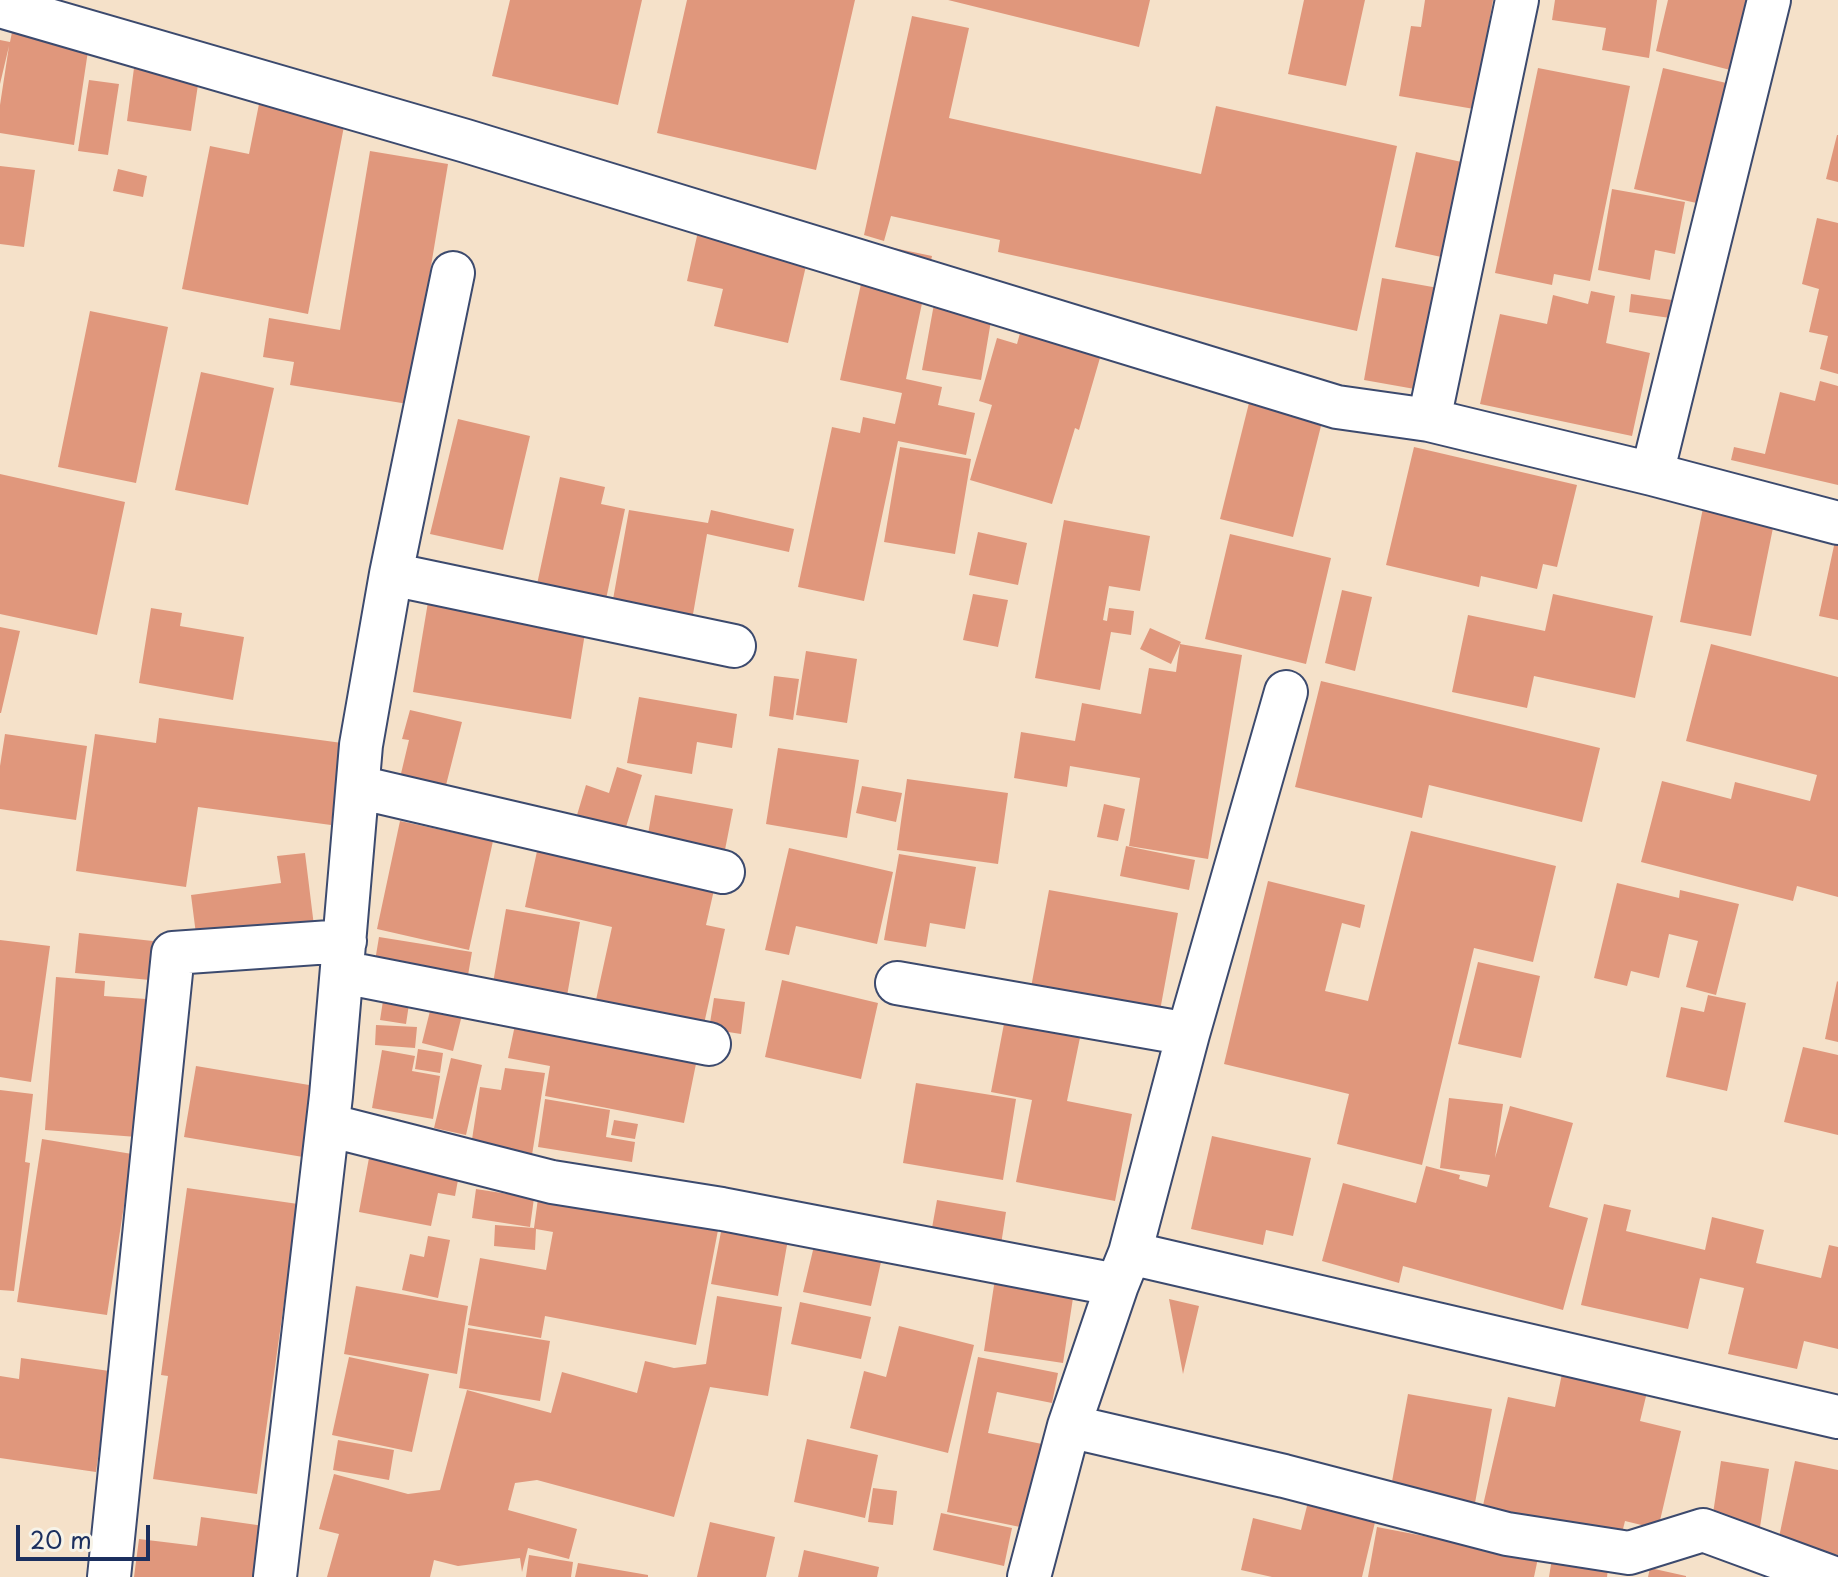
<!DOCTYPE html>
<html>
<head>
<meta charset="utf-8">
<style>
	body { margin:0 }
	#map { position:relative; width:1838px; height:1577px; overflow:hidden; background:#f5e1c9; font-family:"Playpen Sans",sans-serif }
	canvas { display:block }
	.scale { position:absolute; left:16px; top:1525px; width:134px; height:36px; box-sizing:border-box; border:4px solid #1b2f5e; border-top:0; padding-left:10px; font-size:24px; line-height:28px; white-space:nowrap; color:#1b2f5e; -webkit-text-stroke:6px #f7f3e8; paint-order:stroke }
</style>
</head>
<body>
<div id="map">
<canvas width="1838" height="1577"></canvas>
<div class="scale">20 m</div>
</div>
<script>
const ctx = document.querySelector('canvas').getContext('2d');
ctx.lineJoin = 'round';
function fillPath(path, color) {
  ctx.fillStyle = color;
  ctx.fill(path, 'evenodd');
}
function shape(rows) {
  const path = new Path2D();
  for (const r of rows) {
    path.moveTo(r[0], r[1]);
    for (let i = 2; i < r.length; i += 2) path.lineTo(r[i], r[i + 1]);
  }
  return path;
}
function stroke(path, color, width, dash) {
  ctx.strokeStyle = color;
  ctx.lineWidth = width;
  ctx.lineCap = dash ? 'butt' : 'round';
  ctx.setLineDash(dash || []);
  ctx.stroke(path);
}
const building = shape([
	[510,0,642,0,618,105,492,76],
	[687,0,855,0,816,170,657,133],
	[948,0,1150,0,1139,47],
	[1304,0,1365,0,1346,86,1288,74],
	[1425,0,1493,0,1474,109,1399,96,1411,26,1421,27],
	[1555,0,1657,0,1649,58,1602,50,1606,28,1552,20],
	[1668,0,1760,0,1742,73,1656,51],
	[912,16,969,28,949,118,1201,174,1216,106,1397,146,1357,331,998,252,1000,240,891,216,884,241,864,235],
	[12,32,89,44,74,145,0,133,0,105,9,46,0,84,0,40,10,42],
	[134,68,199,78,191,131,127,121],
	[1538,68,1630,86,1590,281,1554,274,1552,285,1495,273],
	[1663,68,1739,86,1710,206,1634,189],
	[89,80,119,84,108,155,78,151],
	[259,104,345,121,308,314,182,289,210,146,249,154],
	[1837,135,1838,135,1838,182,1826,179],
	[370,151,448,164,408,404,290,385,294,362,263,357,269,318,340,330],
	[1416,152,1480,166,1460,261,1395,247],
	[0,166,35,170,24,247,0,244],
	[118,169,147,176,143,197,113,191],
	[1612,189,1685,202,1675,254,1655,250,1650,280,1598,270],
	[1817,218,1838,223,1838,374,1820,369,1828,336,1809,332,1819,289,1802,284],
	[699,227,809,253,788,343,714,326,723,289,687,281],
	[870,243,932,256,906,379,942,387,938,405,975,413,966,455,898,441,864,601,798,587,832,427,860,433,863,417,895,424,902,393,840,380],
	[1382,278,1444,289,1426,391,1364,380],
	[1591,291,1615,296,1606,343,1650,353,1632,436,1480,404,1500,314,1547,324,1553,295,1588,304],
	[936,293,994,303,981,380,922,370],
	[1631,294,1672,300,1670,318,1629,312],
	[1030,297,1111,320,1079,430,1075,428,1052,504,970,480,992,405,979,401,997,338,1017,344],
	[90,311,168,327,136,483,58,467],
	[201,372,274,388,248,505,175,490],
	[1820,381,1838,386,1838,485,1731,460,1734,447,1765,454,1780,392,1815,401],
	[1250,399,1323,418,1293,537,1220,519],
	[458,419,530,436,503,550,430,534],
	[900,447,971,459,955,554,884,542],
	[1414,447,1577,485,1557,567,1543,564,1537,589,1481,576,1479,587,1386,565],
	[0,474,125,502,97,635,0,614],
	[560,477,605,487,601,504,625,509,605,604,536,589],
	[1703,508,1774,523,1751,636,1680,622],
	[629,510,708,523,711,510,794,529,789,552,707,534,692,620,612,605],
	[1064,520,1150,536,1140,591,1109,586,1103,620,1107,621,1109,608,1134,611,1131,635,1111,632,1100,690,1035,678],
	[978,532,1027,543,1018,585,969,575],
	[1230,534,1331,558,1306,664,1205,639],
	[1835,541,1838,541,1838,620,1819,616],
	[1342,590,1372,597,1355,671,1325,663],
	[973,594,1008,600,998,647,963,640],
	[1553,594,1653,616,1635,698,1534,676,1527,708,1452,692,1468,615,1545,631],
	[428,602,586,627,571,719,413,692],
	[151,608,182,613,180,626,244,637,233,700,139,683],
	[0,627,20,631,1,713,0,713],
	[1150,628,1181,642,1180,644,1242,655,1208,859,1129,846,1140,778,1070,766,1067,787,1014,778,1021,732,1075,741,1082,703,1141,714,1149,668,1176,672,1180,644,1171,664,1140,649],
	[1711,644,1838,677,1838,897,1797,886,1793,901,1641,862,1662,781,1731,799,1735,782,1810,801,1817,775,1686,741],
	[806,651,857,659,847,723,796,715],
	[774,676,799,679,793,720,769,716],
	[1321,681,1600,748,1582,822,1429,785,1422,818,1295,787],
	[639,697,737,714,732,748,697,742,692,774,627,763],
	[410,710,462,722,444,793,399,782,409,740,402,739],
	[159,718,342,743,331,825,198,807,186,887,76,871,95,734,156,743],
	[5,734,87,746,76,820,0,809,0,766],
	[778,748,859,760,847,838,766,824],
	[617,767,642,775,622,840,574,825,586,785,609,793],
	[907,779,1008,793,998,864,897,850],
	[862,786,902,793,896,822,856,813],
	[655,795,733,809,723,860,646,845],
	[1104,804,1125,809,1118,841,1097,837],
	[400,821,493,841,469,950,377,929],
	[1411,831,1556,866,1533,962,1474,948,1422,1165,1337,1144,1349,1094,1224,1064,1268,881,1365,905,1360,928,1342,923,1325,991,1368,1001],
	[539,842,716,881,706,925,725,929,702,1033,594,1009,612,927,525,907],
	[1126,846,1195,860,1189,890,1120,876],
	[789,848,893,872,877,944,796,926,789,955,765,950],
	[305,853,314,926,197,942,191,895,281,883,277,856],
	[899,854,976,867,965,929,930,923,926,947,884,940],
	[1617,883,1679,898,1680,890,1739,904,1716,995,1686,987,1698,941,1669,934,1659,978,1631,971,1627,986,1594,978],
	[1049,890,1178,913,1159,1016,1030,993],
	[506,909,580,922,564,1013,490,1000],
	[79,933,153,941,150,980,75,973],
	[379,937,472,952,467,981,374,967],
	[0,940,50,946,31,1082,0,1077],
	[1478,962,1540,976,1521,1058,1458,1044],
	[56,977,105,981,104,996,146,999,137,1137,45,1130],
	[782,980,878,1003,861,1079,765,1057],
	[1837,981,1838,982,1838,1042,1825,1039],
	[385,988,411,991,406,1024,380,1020],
	[1708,995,1746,1003,1727,1091,1666,1077,1681,1007,1704,1012],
	[714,998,745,1002,741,1034,709,1029],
	[432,1003,463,1011,453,1051,422,1043],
	[1007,1008,1083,1023,1067,1101,1132,1114,1115,1201,1016,1182,1032,1100,991,1092],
	[376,1025,417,1027,415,1048,375,1045],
	[515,1025,700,1044,684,1123,545,1096,550,1066,508,1058],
	[1803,1047,1838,1055,1838,1135,1784,1122],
	[418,1049,443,1053,440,1073,415,1069],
	[382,1050,415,1056,412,1071,440,1076,433,1119,372,1108],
	[451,1058,482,1065,466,1135,434,1128],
	[196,1066,321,1087,309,1158,184,1137],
	[505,1068,545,1073,532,1155,471,1146,480,1087,501,1090],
	[916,1083,1016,1099,1003,1180,903,1163],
	[0,1090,33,1094,25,1162,30,1163,14,1291,0,1290],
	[1449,1098,1503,1104,1495,1158,1510,1106,1573,1123,1549,1207,1588,1218,1563,1310,1403,1266,1399,1283,1322,1261,1343,1183,1416,1203,1426,1166,1460,1175,1459,1179,1487,1187,1490,1175,1440,1168],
	[545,1099,610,1110,606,1137,635,1142,632,1162,538,1147],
	[614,1120,638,1124,635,1139,611,1135],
	[1212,1136,1311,1158,1293,1236,1266,1230,1263,1245,1191,1229],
	[42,1139,132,1154,107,1315,17,1302],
	[371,1147,461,1164,455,1196,438,1193,431,1226,359,1212],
	[187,1188,298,1204,257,1494,153,1479,168,1376,161,1375],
	[476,1189,534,1198,530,1227,472,1218],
	[539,1191,719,1225,696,1345,545,1316,541,1338,468,1325,480,1258,546,1270,553,1232,536,1229,535,1250,494,1246,495,1225,534,1228],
	[937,1200,1006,1212,1000,1251,930,1239],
	[1604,1204,1631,1210,1626,1231,1705,1250,1712,1217,1764,1230,1756,1263,1821,1278,1829,1245,1838,1247,1838,1349,1804,1341,1797,1369,1728,1354,1744,1288,1700,1278,1688,1329,1581,1305],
	[724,1216,790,1228,778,1296,711,1284],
	[428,1236,450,1240,438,1298,402,1290,410,1254,424,1257],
	[814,1246,881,1262,871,1306,803,1292],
	[996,1272,1075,1285,1063,1363,984,1351],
	[356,1286,468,1306,457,1374,344,1354],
	[717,1296,782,1307,768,1396,710,1387,674,1517,537,1480,515,1483,508,1510,577,1529,569,1559,528,1548,522,1572,520,1558,458,1566,434,1560,430,1577,327,1577,339,1534,319,1529,334,1474,408,1494,440,1490,467,1390,551,1413,562,1372,637,1393,645,1361,674,1368,706,1364],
	[1169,1299,1199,1306,1183,1374],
	[800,1302,871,1317,861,1359,791,1344],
	[899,1326,974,1345,948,1453,850,1428,864,1371,886,1377],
	[468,1328,550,1341,540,1401,459,1388],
	[349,1357,429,1374,412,1452,332,1435],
	[978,1357,1058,1373,1052,1403,997,1392,988,1433,1042,1444,1025,1528,947,1512],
	[21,1358,116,1372,106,1438,101,1437,96,1472,0,1458,0,1376,19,1379],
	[1563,1369,1648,1388,1640,1421,1681,1431,1658,1529,1625,1521,1619,1545,1481,1514,1508,1397,1555,1407],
	[1408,1394,1492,1409,1475,1503,1391,1487],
	[807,1439,878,1455,865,1518,794,1502],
	[338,1440,394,1450,389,1480,333,1470],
	[1721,1461,1769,1469,1760,1527,1712,1520],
	[1795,1461,1838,1470,1838,1555,1778,1542],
	[873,1488,897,1491,893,1525,868,1522],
	[1308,1502,1376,1518,1362,1577,1272,1577,1241,1570,1253,1518,1301,1530],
	[941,1513,1012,1528,1004,1566,933,1550],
	[201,1517,264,1526,258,1577,134,1577,139,1539,197,1546],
	[710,1522,775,1537,766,1577,697,1577],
	[1377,1527,1538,1558,1534,1577,1368,1577],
	[804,1550,879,1567,877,1577,798,1577],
	[1553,1552,1609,1561,1607,1577,1549,1577],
	[529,1555,573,1562,571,1577,526,1577],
	[578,1563,648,1575,648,1577,575,1577],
	[1650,1568,1686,1576,1686,1577,1648,1577]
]);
const street = shape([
	[0,6,466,141,1337,407,1429,420,1652,474,1838,523],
	[1429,420,1517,0],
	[1652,474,1769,0],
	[391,574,734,646],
	[358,787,723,872],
	[342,972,709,1044],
	[897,983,1188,1034],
	[328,1125,552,1182,722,1209,1117,1285],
	[1130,1253,1838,1417],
	[1069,1426,1284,1476,1507,1534,1629,1553,1703,1530,1831,1577],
	[109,1577,173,953,345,941],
	[275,1577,331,1096,361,745,391,574,453,273],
	[1029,1577,1069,1426,1117,1285,1130,1253,1188,1034,1286,692]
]);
fillPath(building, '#e0977c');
stroke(street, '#3c4a6e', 46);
stroke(street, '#fff', 42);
</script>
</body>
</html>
